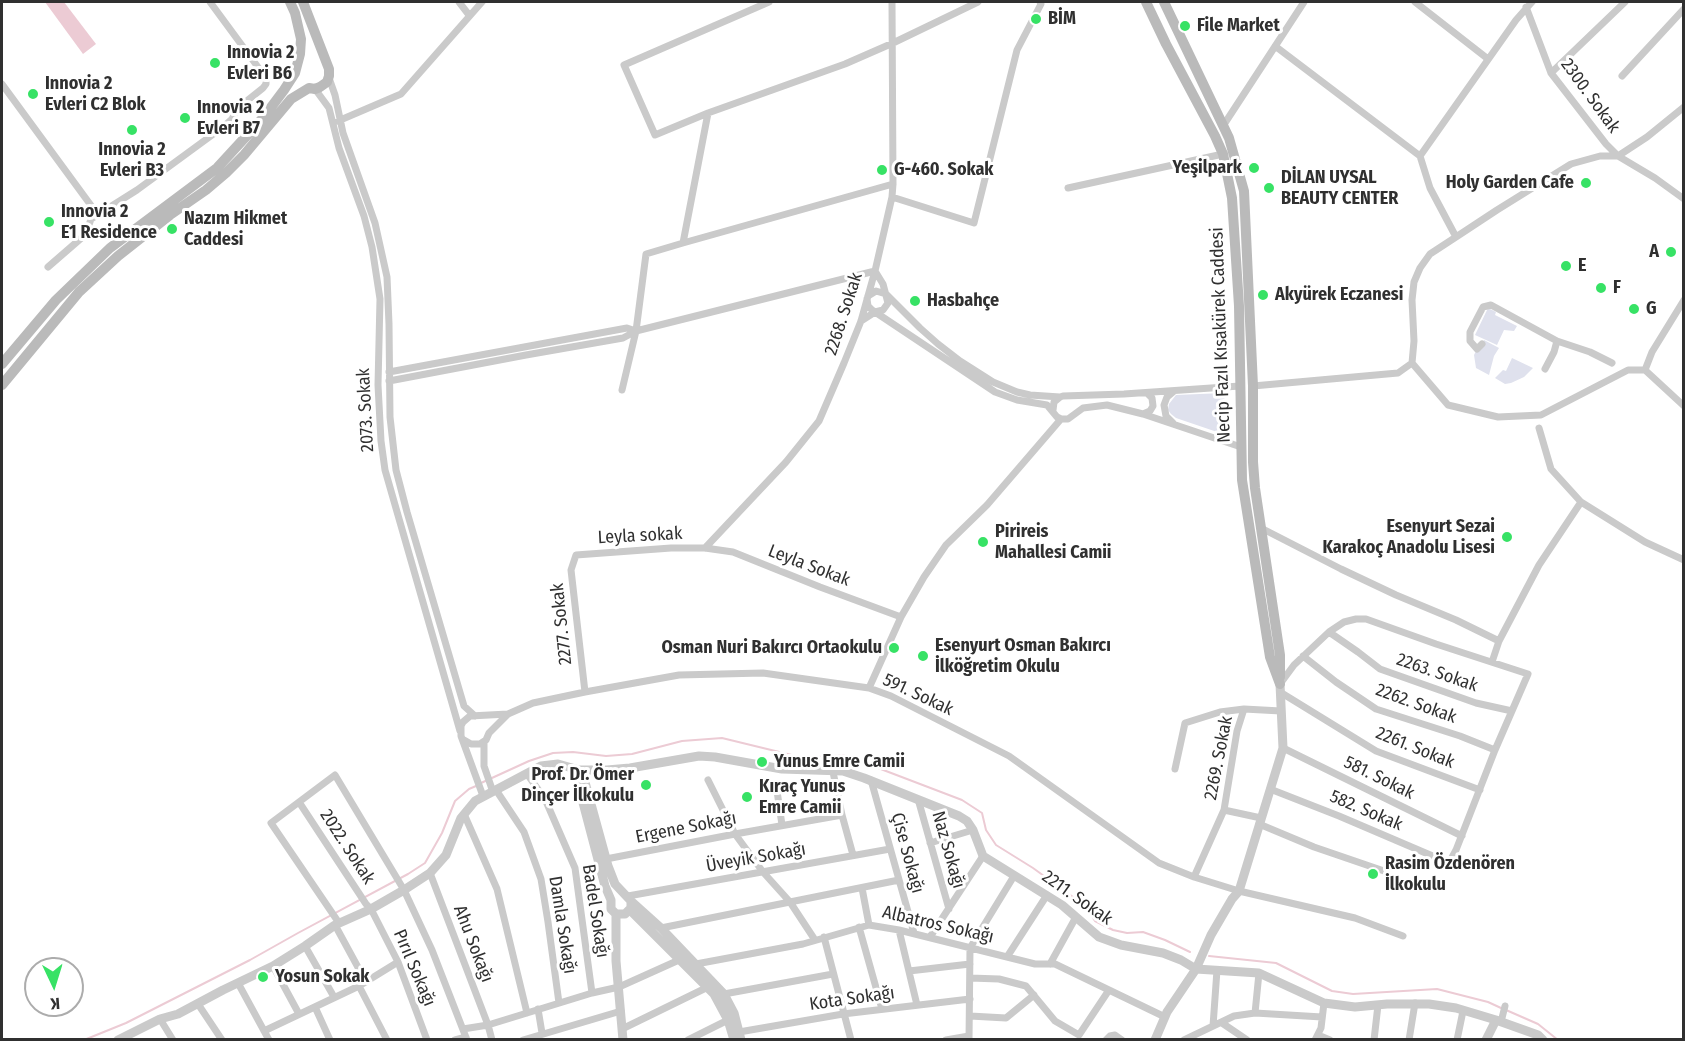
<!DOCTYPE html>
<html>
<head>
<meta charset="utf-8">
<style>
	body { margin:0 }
	#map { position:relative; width:1685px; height:1041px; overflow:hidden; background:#fff; font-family:"Fira Sans Condensed",sans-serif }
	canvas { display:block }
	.frame { position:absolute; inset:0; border:3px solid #303030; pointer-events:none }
	.north { position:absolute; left:24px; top:957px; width:60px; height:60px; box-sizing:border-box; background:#fff; border:2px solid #acacac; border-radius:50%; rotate:176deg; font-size:16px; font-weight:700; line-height:24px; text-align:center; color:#303030 }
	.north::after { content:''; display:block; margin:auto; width:21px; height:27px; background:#37e265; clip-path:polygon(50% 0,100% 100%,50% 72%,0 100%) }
</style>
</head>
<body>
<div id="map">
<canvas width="1685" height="1041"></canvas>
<div class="frame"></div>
<div class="north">K</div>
</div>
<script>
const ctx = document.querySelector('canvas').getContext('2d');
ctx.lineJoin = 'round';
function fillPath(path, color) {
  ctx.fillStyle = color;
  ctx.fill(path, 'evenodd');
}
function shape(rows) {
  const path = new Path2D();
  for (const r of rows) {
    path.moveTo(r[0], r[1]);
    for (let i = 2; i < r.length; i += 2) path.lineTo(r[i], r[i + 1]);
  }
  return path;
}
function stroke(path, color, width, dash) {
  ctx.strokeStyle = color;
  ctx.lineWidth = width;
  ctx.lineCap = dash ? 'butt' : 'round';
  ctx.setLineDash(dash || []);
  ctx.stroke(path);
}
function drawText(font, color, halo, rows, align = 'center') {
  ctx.font = font + ' "Fira Sans Condensed",sans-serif';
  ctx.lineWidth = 6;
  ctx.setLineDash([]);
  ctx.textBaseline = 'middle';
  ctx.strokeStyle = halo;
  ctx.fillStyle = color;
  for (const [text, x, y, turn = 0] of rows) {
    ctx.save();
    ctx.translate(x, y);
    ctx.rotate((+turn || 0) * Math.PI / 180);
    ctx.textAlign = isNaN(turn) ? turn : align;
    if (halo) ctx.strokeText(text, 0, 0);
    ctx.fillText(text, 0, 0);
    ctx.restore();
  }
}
const green = shape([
	[1488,308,1496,312,1495,315,1517,326,1514,331,1504,330,1497,345,1475,335],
	[1484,340,1499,348,1494,356,1489,375,1476,368,1474,355,1476,351,1480,351,1480,349],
	[1512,358,1533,368,1524,377,1511,383,1505,384,1495,378,1503,370,1506,371],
	[1224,393,1227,433,1223,434,1176,418,1171,414,1168,410,1169,404,1176,395]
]);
const water = shape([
	[45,2,64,2,96,44,83,54]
]);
const stream = shape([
	[481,783,529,761,553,753,573,752,606,756,632,754,682,741,722,738,804,758,844,755,962,800,982,813,986,830,996,845,1033,868,1084,905,1095,921,1113,930,1127,933,1143,932,1165,940,1190,952],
	[1209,956,1276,963,1332,991,1353,994,1437,989,1488,1002,1501,1008],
	[1506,1010,1538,1024,1558,1040],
	[84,1040,126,1023,250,960,298,933,408,874,425,863,442,833,455,801,469,789,476,786]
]);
const minor = shape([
	[459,2,469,15],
	[1415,2,1488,59],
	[1526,7,1551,73,1606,144,1618,156,1647,137,1684,107],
	[1275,46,1420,156],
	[1551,73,1625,2],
	[1622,76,1684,9],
	[329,78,335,95,343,133,375,223,387,277,389,324,390,417,396,470,407,512,464,706,475,716],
	[2,84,98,215],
	[315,89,329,108,339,148,364,216,372,247,380,299,378,385,381,441,385,470,460,731],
	[708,113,655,135,624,65,769,2],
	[338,121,401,94,482,2],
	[1223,126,1304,2],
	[893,184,683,243,708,113,845,64,893,43,978,2],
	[1068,188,1223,154],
	[892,197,974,223,1017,50,1041,4,1040,2],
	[1456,237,1497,210,1571,164,1600,156,1618,156,1655,178,1684,199],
	[48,267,86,234,91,219,137,190,223,127,232,119,238,108,263,88,266,84,266,78,210,2],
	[868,296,876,291,886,294,920,328,938,344,960,361,993,382,1017,392,1030,395,1060,397],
	[867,299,868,306,872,310,995,392,1017,400,1047,405,1057,417,1061,419],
	[861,321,875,312,883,310,888,303,883,284,875,271],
	[1482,344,1477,349,1470,341,1470,332,1483,307,1491,305,1557,341],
	[1412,363,1448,405,1498,417,1541,415,1628,370,1645,370],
	[1545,369,1554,352,1557,341,1590,352,1612,363],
	[1645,370,1652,352,1684,300],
	[1645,370,1684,406],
	[389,372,627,328,636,331],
	[389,381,526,355,623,338,636,331,875,271],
	[1253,386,1398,373,1412,363,1414,341,1412,300,1414,282,1420,268,1430,254,1456,237,1430,188,1420,156,1516,20,1532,2],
	[622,390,636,331,646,254,683,243],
	[1053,410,1054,402,1060,397,1063,396,1124,394,1240,386],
	[1143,414,1241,447],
	[1173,423,1166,416,1164,405,1167,397,1174,391],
	[1539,428,1551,469,1581,502,1645,542,1684,560],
	[1261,528,1341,569,1396,595,1456,620,1499,641],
	[705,548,786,462,819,421,844,363,861,321,875,271,892,197,893,184,892,2],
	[1329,632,1358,652,1380,669,1476,703,1512,711],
	[1303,656,1336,682,1376,709,1460,736,1495,750],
	[1492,662,1499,641,1539,565,1581,502],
	[869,688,901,617,924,577,946,545,987,505,1061,419,1068,419,1083,408,1107,405,1143,414,1150,411,1153,406,1152,398,1147,393],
	[585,692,571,570,576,555,671,548,705,548,733,552,820,587,901,617],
	[1280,692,1376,751,1480,790],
	[464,740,471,744,480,744,486,740,489,733,508,714,533,703,585,692,679,675,763,673,869,688,891,696,1009,756,1159,863,1194,877,1239,891,1355,918,1403,936],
	[484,742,484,766,493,792],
	[1283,748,1462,836],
	[1175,769,1185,723,1220,712,1244,709,1281,711],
	[833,772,842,815,853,855],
	[527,774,545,799,575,868,592,993],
	[708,780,735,834,763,872,790,902,815,940],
	[871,780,914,933],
	[776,784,782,825],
	[1270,789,1339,816,1449,863,1456,850,1495,750,1528,674,1436,644,1366,619,1356,619,1344,622,1329,632,1294,665,1280,684],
	[496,790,524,832,541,879,548,922,559,1003],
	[483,796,461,736,461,726,463,722,470,716,508,714],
	[918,799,949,909],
	[299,802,366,904,371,909,398,962,427,1040],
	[1224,810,1261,818],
	[464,814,497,889,527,1013],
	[1259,824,1314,847,1387,872],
	[930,843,973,830],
	[606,859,735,834,842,815],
	[430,873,488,1025,492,1040],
	[1194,877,1224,810,1237,731,1244,709],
	[862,888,869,925],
	[628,896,890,849],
	[339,923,271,823,335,775,404,890,432,950,467,1040],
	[335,925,366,982],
	[859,927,882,1009],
	[661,928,899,880],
	[899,930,917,1005],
	[824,937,851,1040],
	[930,937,983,856],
	[305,946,334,997],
	[1007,957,1047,895],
	[696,964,803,944,869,925,899,930,1035,964,1055,964,1165,1017],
	[1050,964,1076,917],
	[273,966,299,1014],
	[909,971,970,964],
	[970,978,999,979,1026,986,1055,1021,1079,1035,1109,990],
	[238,983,269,1040],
	[359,986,387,1040],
	[724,994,833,974],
	[198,1004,222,1040],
	[315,1007,330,1040],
	[538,1009,542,1033],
	[1255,1013,1259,973],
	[970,1016,1006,1018,1034,995],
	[160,1019,173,1040],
	[1501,1022,1505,1006],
	[1222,1023,1247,1040],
	[1213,1026,1217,970],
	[463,1029,488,1025,592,993,619,987,679,960],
	[622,1029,708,987],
	[264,1031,359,986,398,962],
	[739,1032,843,1014,970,999],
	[1318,1035,1330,1040],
	[455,1040,466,1037],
	[523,1040,621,1011],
	[688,1040,728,1020],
	[946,1040,969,1036],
	[969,1040,970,948,1014,876],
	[1106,1040,1110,1036,1115,1035,1122,1040],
	[1184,1040,1234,1016,1255,1013,1322,1017],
	[1315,1040,1321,1028,1324,1003],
	[1374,1040,1378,1005],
	[1409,1040,1415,1003],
	[1457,1040,1463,1011]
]);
const tertiary = shape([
	[579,770,583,775,608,866,615,884,631,901,631,908,625,914,616,914,611,909,611,900,605,886,576,776,579,770],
	[631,901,661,928,724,994,734,1013,741,1040],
	[630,910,714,994,728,1020,734,1040],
	[616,914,616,961,623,1040],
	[118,1040,160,1019,178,1014,223,990,273,966,305,946,335,925,371,909,404,890,430,873,446,855,461,818,475,801,541,766,558,764,579,770,607,770,630,768,699,756,715,757,782,769,843,771,864,778,959,816,967,821,973,830,983,856,1062,905,1099,937,1121,945,1163,953,1181,960,1196,969,1259,973,1324,1003,1355,1007,1387,1004,1429,1004,1456,1008,1496,1020,1538,1035,1543,1040],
	[1155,1040,1167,1012,1196,969,1211,935,1232,899,1239,891,1283,748,1280,684],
	[1486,1040,1496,1020]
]);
const secondary = shape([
	[1146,2,1166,44,1215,136,1223,154,1232,198,1239,306,1242,480,1270,657,1280,684],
	[1164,2,1229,138,1244,191,1253,386,1253,462,1255,488,1280,655,1280,677],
	[2,364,56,300,110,248,217,168,263,118,284,90,295,73,300,54,301,39,295,13,290,2],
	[2,385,79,292,118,256,170,215,206,190,226,173,244,155,291,99,309,88,315,89,320,87,327,82,329,76,329,69,303,2]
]);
const markers = [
	[1036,19,6,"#37e265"],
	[1185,26,6,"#37e265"],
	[215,63,6,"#37e265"],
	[33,94,6,"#37e265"],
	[185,118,6,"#37e265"],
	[132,130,6,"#37e265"],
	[1254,168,6,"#37e265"],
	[882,170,6,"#37e265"],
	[1586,183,6,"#37e265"],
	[1269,188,6,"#37e265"],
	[49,222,6,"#37e265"],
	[172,229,6,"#37e265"],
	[1671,252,6,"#37e265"],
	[1566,266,6,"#37e265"],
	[1601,288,6,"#37e265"],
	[1263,295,6,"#37e265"],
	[915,301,6,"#37e265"],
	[1634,309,6,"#37e265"],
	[1507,537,6,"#37e265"],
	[983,542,6,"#37e265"],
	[894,648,6,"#37e265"],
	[923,656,6,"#37e265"],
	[762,762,6,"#37e265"],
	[646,785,6,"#37e265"],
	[747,797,6,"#37e265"],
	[1373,874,6,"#37e265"],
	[263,977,6,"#37e265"]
];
const poiNames = [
	["BİM",1048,19],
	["File Market",1197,26],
	["Innovia 2",227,53],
	["Evleri B6",227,74],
	["Innovia 2",45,84],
	["Evleri C2 Blok",45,105],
	["Innovia 2",197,108],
	["Evleri B7",197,129],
	["Innovia 2",132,150,"center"],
	["Evleri B3",132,171,"center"],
	["Yeşilpark",1242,168,"right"],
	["G-460. Sokak",894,170],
	["DİLAN UYSAL",1281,178],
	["BEAUTY CENTER",1281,199],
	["Holy Garden Cafe",1574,183,"right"],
	["Innovia 2",61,212],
	["E1 Residence",61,233],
	["Nazım Hikmet",184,219],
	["Caddesi",184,240],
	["A",1659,252,"right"],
	["E",1578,266],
	["F",1613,288],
	["Akyürek Eczanesi",1275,295],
	["Hasbahçe",927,301],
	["G",1646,309],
	["Esenyurt Sezai",1495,527,"right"],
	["Karakoç Anadolu Lisesi",1495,548,"right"],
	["Pirireis",995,532],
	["Mahallesi Camii",995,553],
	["Esenyurt Osman Bakırcı",935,646],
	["İlköğretim Okulu",935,667],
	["Osman Nuri Bakırcı Ortaokulu",882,648,"right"],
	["Yunus Emre Camii",774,762],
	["Prof. Dr. Ömer",634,775,"right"],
	["Dinçer İlkokulu",634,796,"right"],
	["Kıraç Yunus",759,787],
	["Emre Camii",759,808],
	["Rasim Özdenören",1385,864],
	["İlkokulu",1385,885],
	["Yosun Sokak",275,977]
];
const streetNames = [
	["2300. Sokak",1590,96,54],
	["2268. Sokak",844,314,-72],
	["Necip Fazıl Kısakürek Caddesi",1221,335,-92],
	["2073. Sokak",366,410,-93],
	["Leyla sokak",640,536,-3],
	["Leyla Sokak",809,566,21],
	["2277. Sokak",562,624,-96],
	["2263. Sokak",1437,673,19],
	["591. Sokak",918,695,25],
	["2262. Sokak",1416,704,20],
	["2261. Sokak",1415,748,22],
	["2269. Sokak",1219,758,-79],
	["581. Sokak",1379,778,26],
	["582. Sokak",1366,811,23],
	["Ergene Sokağı",686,828,-11],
	["2022. Sokak",347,847,57],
	["Naz Sokağı",948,850,74],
	["Çise Sokağı",907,853,75],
	["Üveyik Sokağı",756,858,-10],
	["2211. Sokak",1077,898,35],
	["Badel Sokağı",595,911,81],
	["Damla Sokağı",562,925,81],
	["Albatros Sokağı",938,925,13],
	["Ahu Sokağı",473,944,69],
	["Pırıl Sokağı",414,968,67],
	["Kota Sokağı",852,999,-8]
];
fillPath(green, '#dfe1ed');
fillPath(water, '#eccbd4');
stroke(stream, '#eccbd4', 2);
stroke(minor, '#cacaca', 7);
stroke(tertiary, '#cacaca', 9);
stroke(secondary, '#bababa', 10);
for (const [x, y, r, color] of markers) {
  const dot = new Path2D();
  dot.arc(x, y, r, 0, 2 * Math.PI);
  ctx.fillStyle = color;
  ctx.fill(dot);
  stroke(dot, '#fff', 2);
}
drawText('bold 18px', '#303030', '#fff', poiNames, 'left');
drawText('18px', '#303030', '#fff', streetNames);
</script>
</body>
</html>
